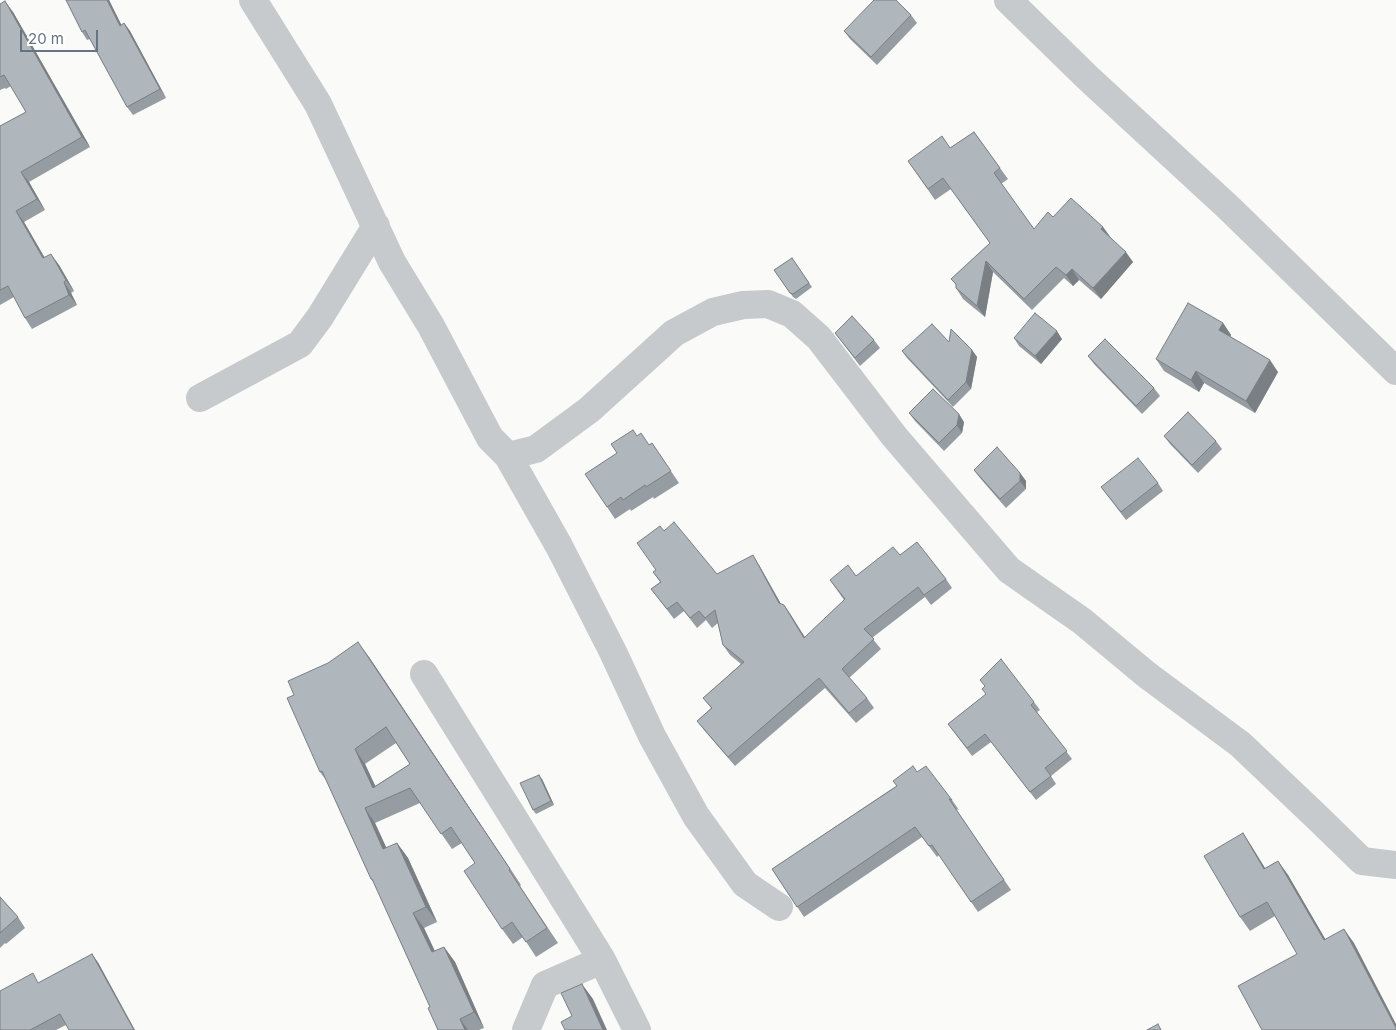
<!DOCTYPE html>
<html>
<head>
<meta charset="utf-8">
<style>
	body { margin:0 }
	#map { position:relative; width:1396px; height:1030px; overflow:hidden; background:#fafaf8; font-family:Inter,sans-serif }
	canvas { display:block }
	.scale { position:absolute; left:20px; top:30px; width:78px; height:22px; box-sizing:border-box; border:2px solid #657482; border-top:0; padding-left:6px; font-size:15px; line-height:18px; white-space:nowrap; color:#657482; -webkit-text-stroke:4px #fff; paint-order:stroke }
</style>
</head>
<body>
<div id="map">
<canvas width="1396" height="1030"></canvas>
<div class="scale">20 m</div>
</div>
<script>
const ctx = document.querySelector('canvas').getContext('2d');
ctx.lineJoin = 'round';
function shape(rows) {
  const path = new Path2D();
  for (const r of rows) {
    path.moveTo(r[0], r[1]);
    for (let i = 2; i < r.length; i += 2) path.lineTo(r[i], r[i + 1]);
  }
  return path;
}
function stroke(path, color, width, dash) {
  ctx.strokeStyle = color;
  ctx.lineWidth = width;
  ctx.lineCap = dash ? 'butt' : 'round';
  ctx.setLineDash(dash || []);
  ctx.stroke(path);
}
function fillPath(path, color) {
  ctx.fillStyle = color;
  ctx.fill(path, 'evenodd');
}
const minor = shape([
	[253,0,318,104,392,262,431,326,490,438,508,456,536,449,589,410,674,333,713,312,743,305,768,304,792,314,819,338,894,436,1009,570,1082,621,1147,675,1240,744,1320,820,1362,861,1396,865],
	[1008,0,1088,78,1230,209,1396,371],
	[200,398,300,344,320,317,376,226],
	[508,456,559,546,613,652,652,736,696,816,745,884,779,907],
	[424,674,602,960,545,985,526,1030],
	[602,960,637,1030]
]);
const wall = shape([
	[66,0,109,0,121,25,124,23,130,31,166,98,133,115,127,107,90,39,87,40,82,32],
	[0,4,13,12,90,147,29,182,45,210,24,222,45,258,59,265,74,291,71,293,77,305,32,329,25,318,14,297,0,305,0,126,26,112,11,86,6,89,5,88,0,90],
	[911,15,917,23,877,65,850,39,844,31],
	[974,132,1008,179,1001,184,1034,229,1053,217,1103,227,1111,238,1133,262,1101,299,1079,280,1073,286,1064,278,1032,310,993,272,985,317,963,299,956,288,956,285,951,279,990,243,951,189,935,200,908,161,950,148],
	[792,258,812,287,796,299,793,297,774,270],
	[1223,323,1231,335,1230,336,1278,372,1255,413,1204,383,1199,392,1164,371,1156,359],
	[835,333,874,340,880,348,860,366],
	[1014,338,1062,339,1041,364,1019,346],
	[949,342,972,350,977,357,971,389,953,407,907,358,902,351],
	[1088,356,1154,388,1160,396,1142,414,1094,364],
	[909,413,964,422,962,433,944,451,915,421],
	[637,436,649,445,652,443,679,483,654,499,653,497,631,511,630,509,615,519,607,507,617,453],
	[1164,436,1216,441,1222,449,1198,473,1170,444],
	[974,470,1020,473,1026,481,1026,489,1006,508,980,478],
	[1158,483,1163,491,1126,520,1101,487],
	[664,531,717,574,759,565,781,604,784,605,805,637,844,600,830,580,856,576,900,555,946,579,952,588,931,605,925,597,872,638,881,649,849,678,867,698,874,708,856,723,825,688,735,766,704,730,697,721,711,708,703,698,741,664,730,655,723,645,718,623,712,628,706,620,697,628,684,611,674,619,651,589,660,582,653,572,656,570],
	[369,657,521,885,520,886,558,943,536,957,523,937,513,944,502,929,475,863,462,843,452,849,420,803,375,823,386,848,397,843,408,858,437,922,424,928,435,951,444,947,455,962,484,1028,479,1030,438,1030,430,1007,375,884,371,879,326,780,320,772],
	[396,743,410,764,375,786,365,764],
	[986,694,1034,702,1040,710,1037,712,1072,759,1051,776,1056,784,1036,800,991,742,972,756,948,724],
	[917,772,952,800,959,810,956,809,1011,890,978,912,939,855,937,857,922,837,804,917,772,869],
	[542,779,554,805,536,814,533,810],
	[1243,833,1252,847,1265,868,1278,861,1288,875,1325,939,1354,943,1297,954,1275,916,1250,931,1240,917],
	[0,897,18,917,25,928,6,944,5,943,0,948],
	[92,954,99,964,66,1025,56,1030,0,1030,39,983]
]);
const shadedWall = shape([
	[107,0,109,0,126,34,120,26],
	[5,1,13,12,90,147,82,137],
	[124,23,130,31,166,98,160,89],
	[21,172,29,182,45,210,37,199],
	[16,211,24,222,51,269,43,258],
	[1103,227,1111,238,1101,229],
	[1126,252,1133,262,1101,299,1093,288],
	[51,254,59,265,74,291,66,280],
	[986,261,993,272,985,317,977,306],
	[1072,269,1079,280,1073,286,1066,275],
	[64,282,71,293,77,305,69,295],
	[1223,323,1231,335,1227,341,1219,330],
	[1057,331,1062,339,1041,364,1035,356],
	[972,350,977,357,971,389,966,382],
	[1270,360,1278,372,1255,413,1246,401],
	[1196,371,1204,383,1199,392,1191,380],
	[959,414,964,422,962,433,957,425],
	[1020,473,1026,481,1026,489,1020,481],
	[753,555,759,565,786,613,779,603],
	[784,605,791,615,811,648,804,638],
	[358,642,369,657,521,885,510,869],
	[355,749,365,764,382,800,373,788],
	[539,775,542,779,554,805,551,801],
	[365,808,375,823,394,864,383,849],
	[1243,833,1252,847,1274,883,1264,869],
	[397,843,408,858,437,922,426,907],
	[1278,861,1288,875,1334,954,1324,940],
	[413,913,424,928,442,967,432,952],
	[1344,929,1354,943,1396,1024,1396,1028],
	[444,947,455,962,484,1028,474,1012],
	[92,954,99,964,135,1030,134,1030],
	[582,984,593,999,607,1030,603,1030],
	[460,1019,468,1030,465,1030]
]);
const building = shape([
	[66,0,107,0,120,26,124,23,160,89,127,107,85,30,82,32,66,0],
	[874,0,896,0,911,15,871,57,844,31,874,0],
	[5,1,82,137,21,172,37,199,16,211,43,258,51,254,66,280,64,282,69,295,25,318,8,286,0,290,0,126,26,112,4,75,0,77,0,4,5,1],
	[974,132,1000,168,994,173,1034,229,1048,212,1053,217,1071,198,1103,227,1101,229,1126,252,1093,288,1072,269,1066,275,1056,267,1024,299,986,261,977,306,956,288,956,284,951,279,990,243,943,178,928,189,908,161,942,136,950,148,974,132],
	[792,258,809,283,793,294,790,293,774,270,792,258],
	[1188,303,1223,323,1219,330,1270,360,1246,401,1196,371,1191,380,1156,359,1188,303],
	[1035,313,1057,331,1035,356,1014,338,1035,313],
	[852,316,874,340,855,358,835,333,852,316],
	[932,324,949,342,951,329,972,350,966,382,948,400,902,351,932,324],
	[1105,339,1154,388,1136,406,1088,356,1105,339],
	[933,389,959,414,957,425,939,443,909,413,933,389],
	[1188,412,1216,441,1192,465,1164,436,1188,412],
	[633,430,637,436,641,433,649,445,652,443,671,471,646,487,645,485,623,500,621,497,607,507,585,474,617,453,611,444,633,430],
	[997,447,1020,473,1020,481,1000,499,974,470,997,447],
	[1138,458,1158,483,1121,512,1101,487,1138,458],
	[674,522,717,574,753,555,779,603,784,605,804,638,845,599,830,580,848,565,856,576,893,547,900,555,917,542,946,579,924,595,918,587,864,629,874,639,842,669,867,698,849,713,819,678,728,757,697,721,712,708,703,698,744,662,723,645,715,610,705,618,699,611,690,618,677,602,667,609,651,589,661,582,653,572,656,570,637,543,660,526,664,531,674,522],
	[358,642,510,869,509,870,547,928,526,942,512,922,502,929,464,871,475,863,451,827,441,834,410,788,365,808,383,849,397,843,426,907,413,913,432,952,444,947,474,1012,460,1019,465,1030,438,1030,428,1008,430,1007,372,879,371,879,322,771,320,772,287,698,294,695,288,681,328,663,358,642],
	[386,727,410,764,373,788,355,749,386,727],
	[1001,659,1034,702,1031,705,1067,751,1045,768,1051,776,1030,792,985,734,967,748,948,724,986,694,982,689,985,686,980,680,1001,659],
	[913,766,917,772,926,766,952,800,949,799,1004,880,971,902,932,845,929,846,915,827,797,907,772,869,897,786,893,781,913,766],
	[539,775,551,801,533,810,520,783,539,775],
	[1243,833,1264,869,1278,861,1324,940,1344,929,1396,1028,1396,1030,1262,1030,1238,986,1297,954,1267,902,1240,917,1204,856,1243,833],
	[0,897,18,917,0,933,0,897],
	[92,954,134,1030,69,1030,60,1014,30,1030,0,1030,0,991,33,973,38,983,92,954],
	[582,984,603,1030,565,1030,561,1022,572,1016,561,993,582,984],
	[1158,1024,1161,1030,1147,1030,1158,1024]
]);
stroke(minor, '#c6cacd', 28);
fillPath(wall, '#969da2');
fillPath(shadedWall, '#7a7f84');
fillPath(building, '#afb6bc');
stroke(building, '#7a7f84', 1);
</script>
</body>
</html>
